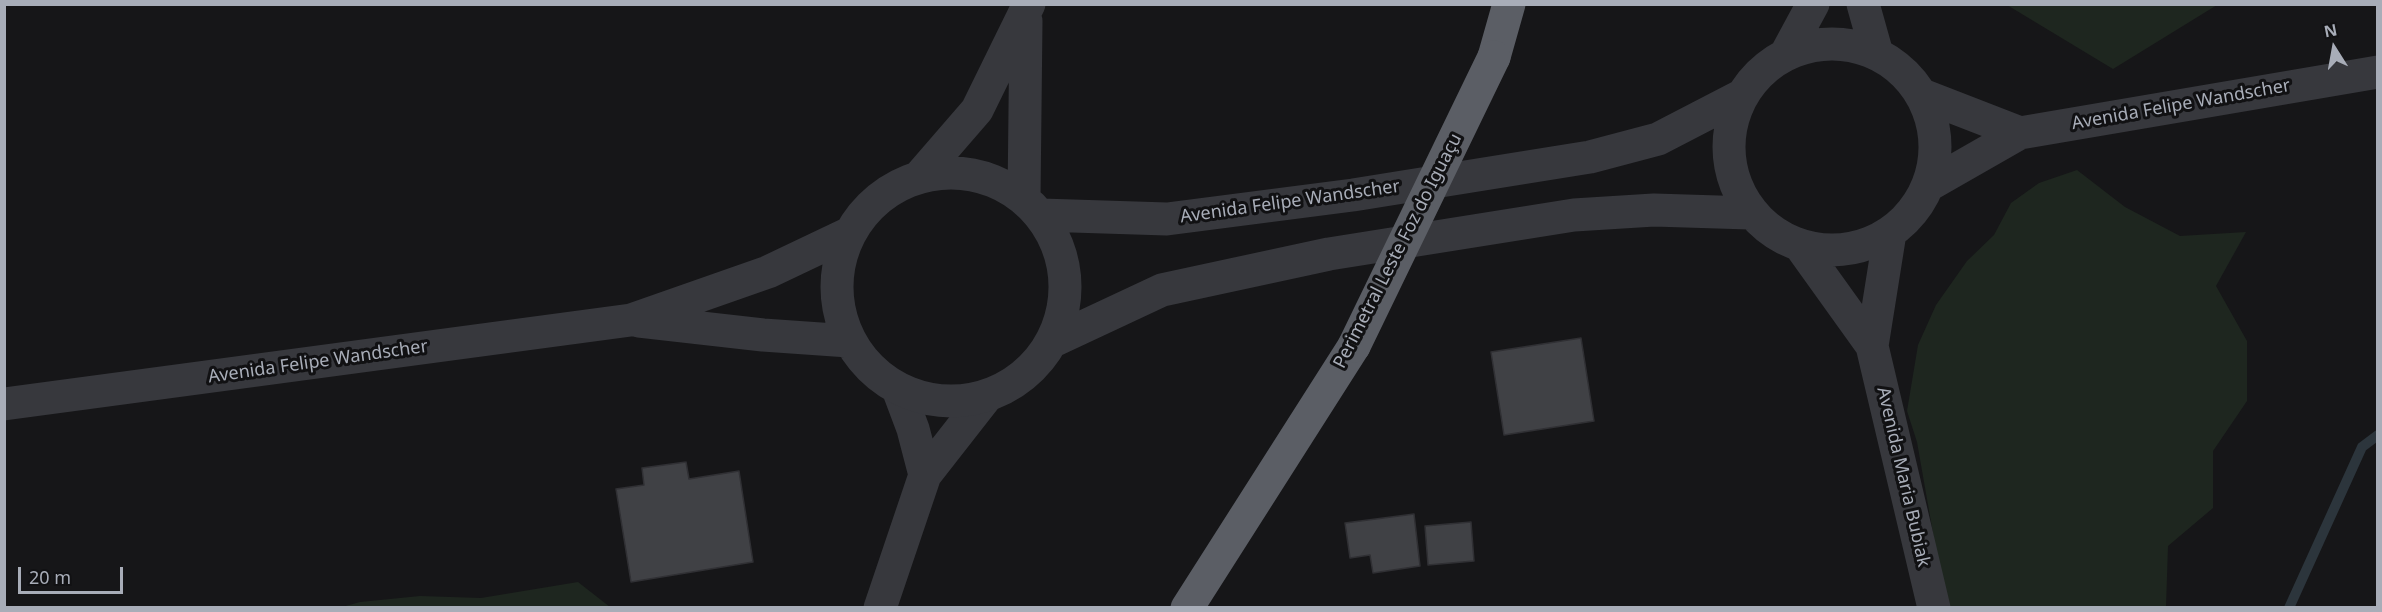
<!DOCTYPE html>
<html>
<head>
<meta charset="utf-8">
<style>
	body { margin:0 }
	#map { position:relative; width:2382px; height:612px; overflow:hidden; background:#161618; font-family:"Noto Sans",sans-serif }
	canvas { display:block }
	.frame { position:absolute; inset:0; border:6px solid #a8adb8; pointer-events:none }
	.north { position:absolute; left:2304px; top:18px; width:60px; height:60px; -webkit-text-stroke:4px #111113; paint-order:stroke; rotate:349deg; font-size:16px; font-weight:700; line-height:24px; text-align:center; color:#a8adb8 }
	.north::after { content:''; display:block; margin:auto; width:21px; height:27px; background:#a8adb8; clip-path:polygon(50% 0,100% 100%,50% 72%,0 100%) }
	.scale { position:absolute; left:18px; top:567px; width:105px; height:27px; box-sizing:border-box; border:3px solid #a8adb8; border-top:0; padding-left:8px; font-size:18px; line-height:21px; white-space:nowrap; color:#a8adb8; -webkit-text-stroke:4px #111113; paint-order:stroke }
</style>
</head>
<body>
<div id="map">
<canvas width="2382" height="612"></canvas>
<div class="frame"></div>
<div class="north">N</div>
<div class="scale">20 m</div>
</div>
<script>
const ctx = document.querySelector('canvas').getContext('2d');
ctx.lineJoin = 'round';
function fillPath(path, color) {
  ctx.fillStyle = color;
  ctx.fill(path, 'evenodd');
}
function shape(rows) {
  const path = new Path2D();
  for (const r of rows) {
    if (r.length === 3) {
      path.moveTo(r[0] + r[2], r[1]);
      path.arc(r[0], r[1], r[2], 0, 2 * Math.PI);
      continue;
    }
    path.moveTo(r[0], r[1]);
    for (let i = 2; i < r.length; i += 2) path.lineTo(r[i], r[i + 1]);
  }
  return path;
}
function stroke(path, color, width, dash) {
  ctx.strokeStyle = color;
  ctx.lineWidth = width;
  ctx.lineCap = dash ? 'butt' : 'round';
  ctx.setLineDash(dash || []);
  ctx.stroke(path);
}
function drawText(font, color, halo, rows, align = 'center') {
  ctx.font = font + ' "Noto Sans",sans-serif';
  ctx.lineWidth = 6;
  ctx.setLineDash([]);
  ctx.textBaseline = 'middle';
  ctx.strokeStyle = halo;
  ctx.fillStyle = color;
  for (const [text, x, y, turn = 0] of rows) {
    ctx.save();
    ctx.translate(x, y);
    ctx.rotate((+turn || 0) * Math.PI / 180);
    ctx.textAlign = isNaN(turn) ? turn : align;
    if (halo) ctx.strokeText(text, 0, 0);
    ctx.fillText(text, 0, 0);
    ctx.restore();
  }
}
const green = shape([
	[2007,5,2217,5,2113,69],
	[2077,170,2125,207,2180,236,2246,232,2216,286,2247,341,2247,401,2213,451,2213,508,2168,546,2166,607,1941,607,1933,533,1917,442,1907,411,1918,345,1936,305,1967,261,1994,235,2011,203,2039,183],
	[578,582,610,607,342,607,360,602,420,596,481,598]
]);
const stream = shape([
	[2289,608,2362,447,2378,435]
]);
const building = shape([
	[1581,338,1594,421,1504,435,1491,352,1581,338],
	[686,462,689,479,739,471,753,562,631,582,616,489,644,485,642,468,686,462],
	[1414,514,1420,566,1373,573,1370,555,1350,558,1345,523,1414,514],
	[1471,522,1474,561,1428,565,1425,526,1471,522]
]);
const minor = shape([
	[898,389,913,429,925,475],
	[880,608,925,475,986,397]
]);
const tertiary = shape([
	[1863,4,1877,54],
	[1832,147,103],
	[1786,54,1813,4],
	[1922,95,2020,133],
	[951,287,114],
	[919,177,977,110,1029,4],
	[1929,185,2020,133,2378,72],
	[1024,198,1026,21],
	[1041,215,1167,219,1353,195,1590,157,1658,139,1741,96],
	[1890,233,1872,346,1934,608],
	[1801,247,1872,346],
	[639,321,763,335,849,341],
	[1053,341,1162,290,1329,254,1574,215,1654,210,1750,213],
	[4,404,631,320,768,272,850,233]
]);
const trunk = shape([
	[1494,57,1509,4],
	[1187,608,1354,346]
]);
const trunkBridge = shape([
	[1354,346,1494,57]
]);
const streetNames = [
	["Avenida Felipe Wandscher",2181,105,-10],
	["Avenida Felipe Wandscher",1290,202,-8],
	["Perimetral Leste Foz do Iguaçu",1398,251,-63],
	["Avenida Felipe Wandscher",318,362,-8],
	["Avenida Maria Bubiak",1903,477,77]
];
fillPath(green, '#1e261f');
stroke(stream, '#2c353c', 10);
fillPath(building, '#404145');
stroke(building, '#303034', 1.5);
stroke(minor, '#37383d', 33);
stroke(tertiary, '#37383d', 33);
stroke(trunk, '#5b5e65', 33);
stroke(trunkBridge, '#5b5e65', 33);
drawText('18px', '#a8adb8', '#111113', streetNames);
</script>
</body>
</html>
